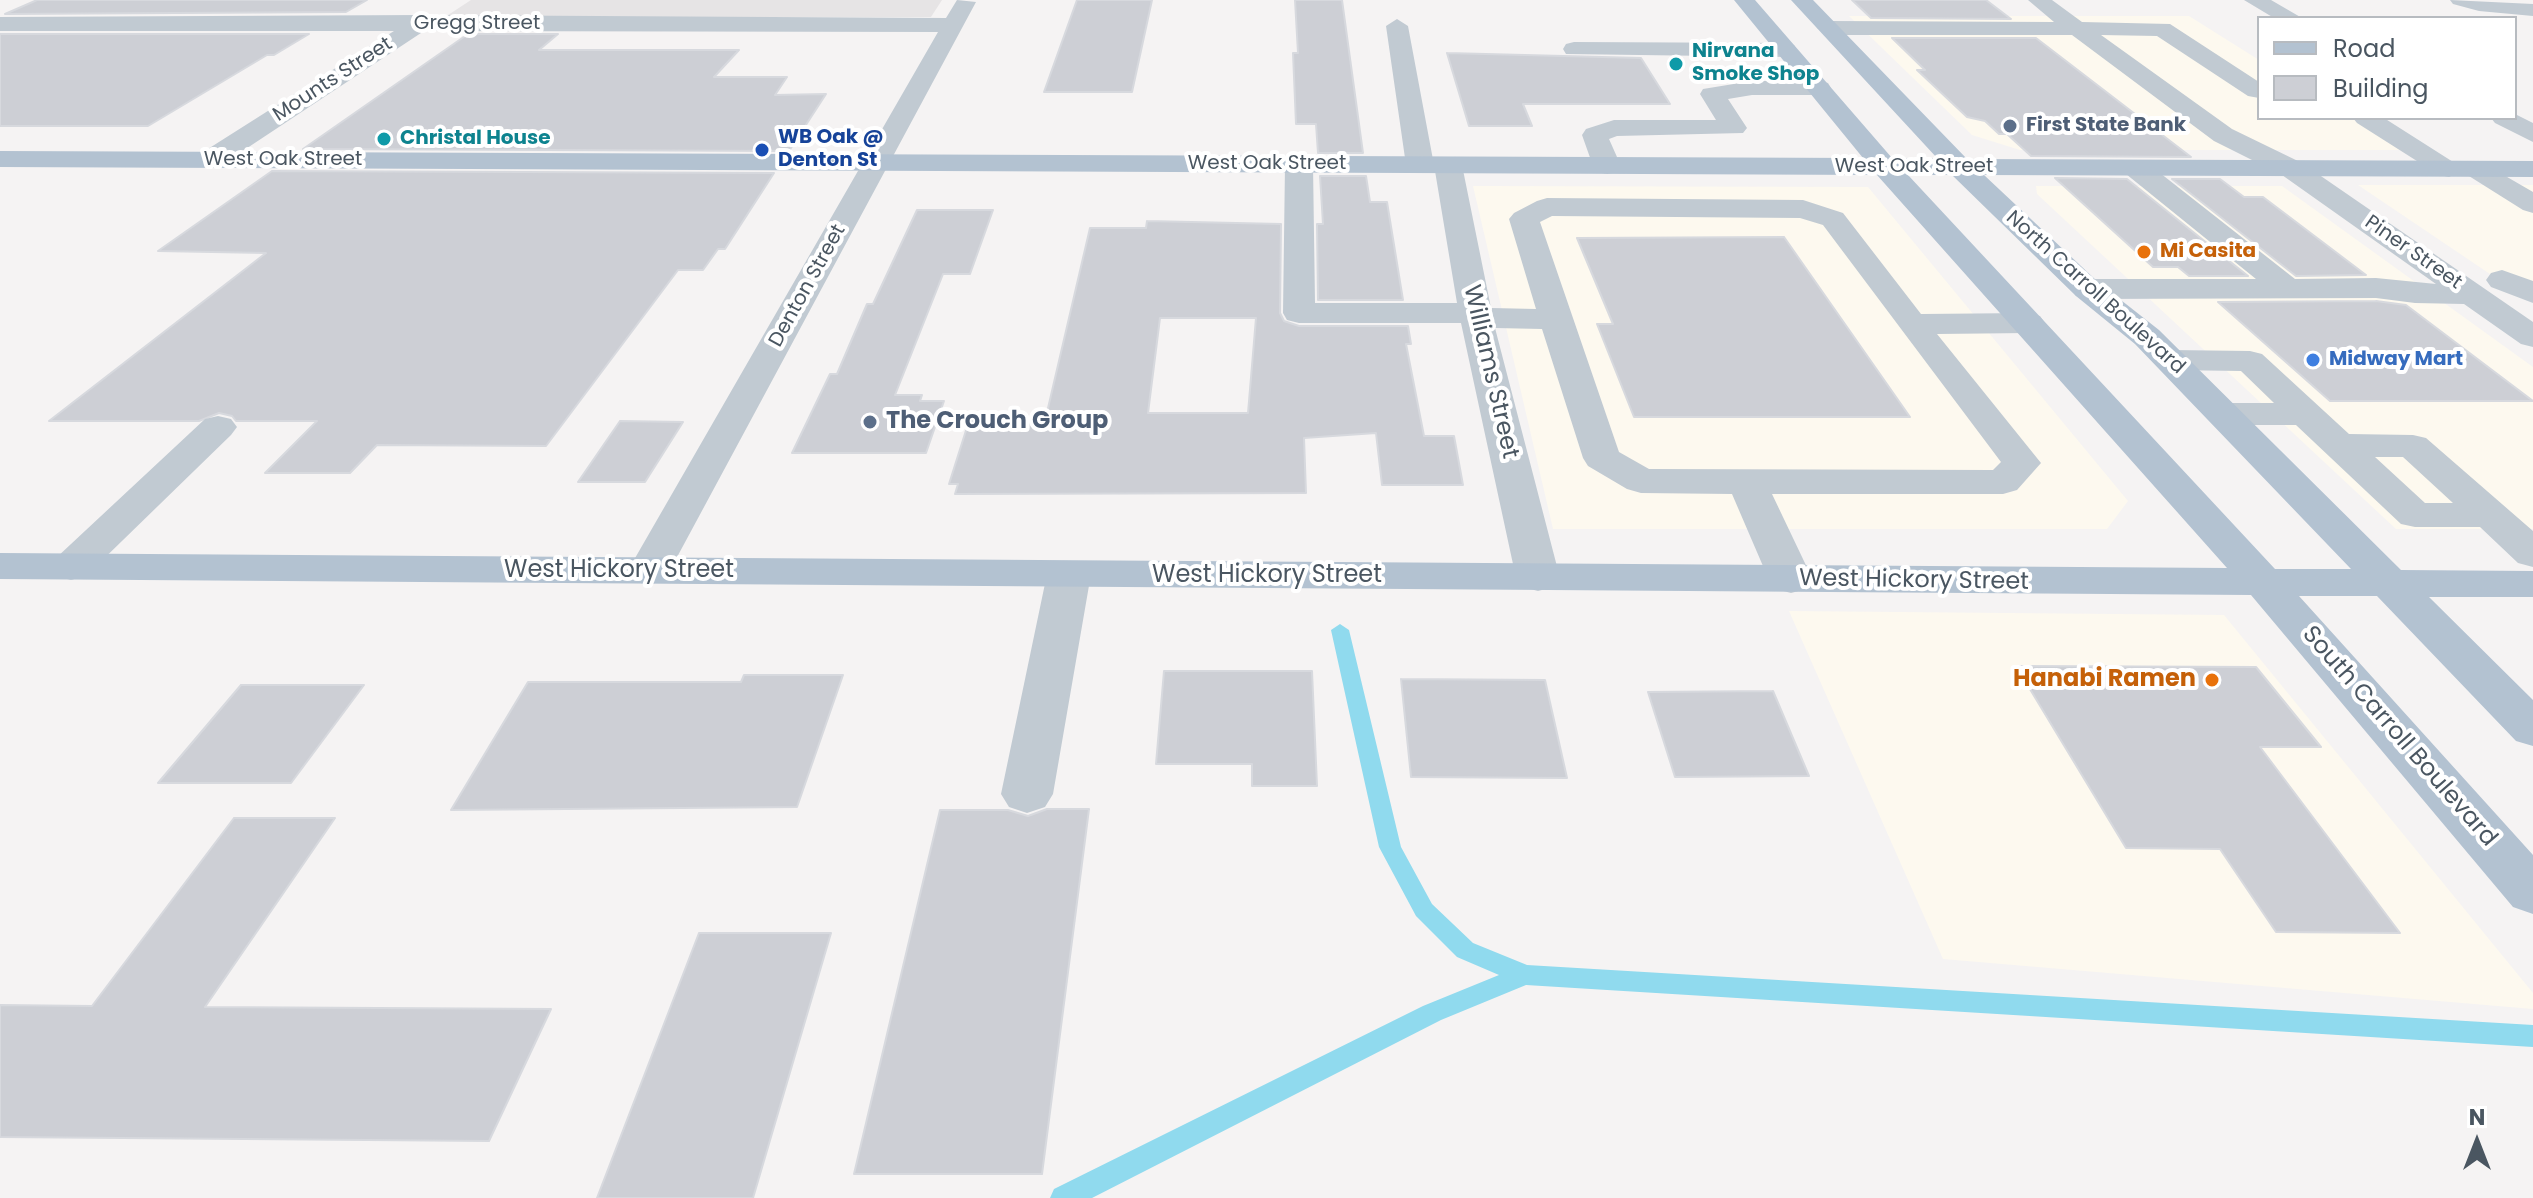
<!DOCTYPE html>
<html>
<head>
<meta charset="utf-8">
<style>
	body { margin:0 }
	#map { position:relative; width:2533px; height:1198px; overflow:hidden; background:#f5f3f3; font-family:Poppins,sans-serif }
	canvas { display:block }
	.legend { position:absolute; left:2257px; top:16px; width:260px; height:104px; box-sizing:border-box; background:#fff; border:2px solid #b7bbc0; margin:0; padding:10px 14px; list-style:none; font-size:24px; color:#4a5661 }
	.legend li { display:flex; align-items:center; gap:16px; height:40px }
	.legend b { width:40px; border:2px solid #b7bbc0 }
	.north { position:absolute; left:2437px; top:1102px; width:80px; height:80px; -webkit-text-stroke:6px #fff; paint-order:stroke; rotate:0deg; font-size:22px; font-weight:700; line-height:32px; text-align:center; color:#4a5661 }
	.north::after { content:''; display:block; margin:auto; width:28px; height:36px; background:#4a5661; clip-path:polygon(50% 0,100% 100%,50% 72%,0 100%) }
</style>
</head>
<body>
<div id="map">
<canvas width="2533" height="1198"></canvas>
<ul class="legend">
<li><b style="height:10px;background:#b3c2d1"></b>Road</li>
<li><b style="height:22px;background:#cdcfd5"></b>Building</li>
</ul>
<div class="north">N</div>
</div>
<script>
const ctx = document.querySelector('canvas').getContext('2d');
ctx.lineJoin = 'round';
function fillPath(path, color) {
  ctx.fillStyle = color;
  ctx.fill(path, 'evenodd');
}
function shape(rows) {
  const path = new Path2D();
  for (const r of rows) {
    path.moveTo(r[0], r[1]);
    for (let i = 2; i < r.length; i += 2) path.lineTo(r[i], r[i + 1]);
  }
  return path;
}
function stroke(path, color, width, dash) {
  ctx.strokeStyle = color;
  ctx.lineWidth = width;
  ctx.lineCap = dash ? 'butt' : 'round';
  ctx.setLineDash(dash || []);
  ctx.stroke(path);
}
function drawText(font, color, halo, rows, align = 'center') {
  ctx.font = font + ' Poppins,sans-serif';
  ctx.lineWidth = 8;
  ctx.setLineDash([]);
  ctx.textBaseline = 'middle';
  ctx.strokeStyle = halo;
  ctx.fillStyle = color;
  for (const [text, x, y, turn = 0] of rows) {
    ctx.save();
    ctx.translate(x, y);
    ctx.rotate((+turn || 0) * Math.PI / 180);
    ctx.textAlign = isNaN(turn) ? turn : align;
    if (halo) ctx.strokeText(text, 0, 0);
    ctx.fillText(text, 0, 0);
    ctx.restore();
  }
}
const commercial = shape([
	[1849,16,2189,16,2259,60,2259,118,2354,118,2407,150,2020,150,1972,135],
	[2358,185,2533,185,2533,303],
	[1473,186,1868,187,2128,501,2107,529,1553,529],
	[2036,186,2282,186,2533,367,2533,529,2396,529,2037,194],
	[1789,611,2224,615,2533,993,2533,1009,1943,959]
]);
const education = shape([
	[471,0,942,0,931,17,445,17]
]);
const stream = shape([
	[1340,624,1349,630,1401,847,1432,904,1473,943,1527,965,2533,1025,2533,1047,1526,985,1441,1020,1092,1198,1050,1198,1054,1189,1423,1006,1499,975,1457,957,1416,916,1379,847,1331,630,1340,624]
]);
const building = shape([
	[37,0,367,0,346,12,5,14,37,0],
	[1077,0,1152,0,1132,92,1044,92,1077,0],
	[1295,0,1342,0,1363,153,1318,153,1316,124,1296,124,1293,53,1298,53,1295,0],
	[1852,0,1986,0,2011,19,1871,18,1852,0],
	[0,34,309,34,274,55,267,55,148,126,0,126,0,34],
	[468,34,558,34,539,50,739,50,714,77,787,77,775,95,826,94,789,151,303,149,468,34],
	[1892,38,2036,38,2191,157,2031,156,2007,134,1999,134,1985,121,1967,117,1917,70,1925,70,1892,38],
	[1447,53,1641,58,1670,104,1523,104,1532,126,1469,126,1447,53],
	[272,171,774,173,725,249,718,249,703,270,678,270,546,446,377,445,350,473,265,473,317,421,236,421,232,416,219,413,199,421,49,421,266,253,158,251,272,171],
	[1320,176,1366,176,1370,202,1387,202,1403,300,1318,300,1317,224,1323,224,1320,176],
	[2055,178,2127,179,2248,276,2189,276,2178,267,2153,267,2055,178],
	[2172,179,2220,179,2244,197,2263,197,2366,275,2296,276,2172,179],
	[917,210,993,210,970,274,943,274,895,395,922,395,920,401,944,401,926,453,792,453,830,374,837,374,867,304,873,304,917,210],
	[1147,221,1281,224,1280,313,1284,321,1299,326,1408,326,1411,344,1406,344,1424,436,1454,436,1463,485,1382,485,1376,433,1304,438,1306,493,955,494,958,484,949,484,969,421,1045,421,1090,228,1146,228,1147,221],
	[1160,318,1256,318,1248,413,1148,413,1160,318],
	[1784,237,1910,417,1634,417,1597,324,1613,324,1577,238,1784,237],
	[2376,301,2406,305,2533,401,2330,401,2218,302,2376,301],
	[620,421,683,422,645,482,578,482,620,421],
	[2016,666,2256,667,2321,747,2260,747,2400,933,2276,932,2220,849,2126,848,2016,666],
	[1164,671,1312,671,1317,786,1252,786,1252,764,1156,764,1164,671],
	[744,675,843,675,797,807,451,810,528,682,741,682,744,675],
	[1401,679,1545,680,1567,778,1411,777,1401,679],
	[241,685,364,685,291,783,158,783,241,685],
	[1773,691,1809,776,1675,777,1648,692,1773,691],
	[1047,809,1089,809,1042,1174,854,1174,940,810,1008,810,1028,816,1047,809],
	[234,818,335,818,205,1007,551,1009,489,1141,0,1137,0,1005,92,1006,234,818],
	[699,933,831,933,753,1198,597,1198,699,933]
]);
const minor = shape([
	[957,0,976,2,669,572,663,581,648,585,633,581,627,572,938,32,424,31,220,166,210,168,200,166,196,160,200,154,394,31,0,31,0,17,423,15,946,18,957,0],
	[2028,0,2052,0,2082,22,2170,24,2259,82,2259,98,2248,96,2157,36,2101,35,2232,129,2302,163,2533,322,2533,347,2521,344,2464,304,2415,303,2376,298,2087,299,2076,296,2071,289,2076,282,2087,279,2256,279,2126,174,2122,168,2126,162,2136,160,2146,162,2295,279,2376,278,2436,284,2282,175,2214,141,2072,35,1828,35,1817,28,1828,21,2054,22,2028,0],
	[2244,0,2271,0,2302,18,2274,18,2244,0],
	[2450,0,2533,4,2533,16,2479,11,2453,4,2450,0],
	[1397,19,1408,26,1434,165,1430,171,1420,173,1410,171,1406,165,1386,26,1397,19],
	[1574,42,1786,43,1794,45,1797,50,1794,55,1786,57,1566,54,1563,49,1566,44,1574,42],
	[1752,81,1819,81,1828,83,1831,88,1828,93,1819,95,1752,95,1728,99,1747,128,1743,133,1617,136,1609,139,1621,166,1617,172,1607,174,1597,172,1593,166,1582,135,1586,129,1614,120,1716,120,1700,94,1703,89,1752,81],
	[2515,114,2533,123,2533,142,2495,123,2491,118,2515,118,2515,114],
	[2353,118,2384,118,2461,167,2473,161,2483,163,2533,192,2533,213,2523,210,2461,171,2449,177,2439,175,2357,123,2353,118],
	[1299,157,1309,159,1313,165,1315,303,1457,303,1434,165,1438,159,1448,157,1458,159,1462,165,1491,308,1536,309,1509,219,1514,213,1537,201,1547,198,1803,200,1843,213,1921,314,2028,313,2040,316,2045,323,2040,330,2028,333,1937,334,2041,463,2017,490,2003,494,1772,494,1813,580,1806,589,1791,593,1776,589,1769,580,1732,494,1641,493,1627,489,1588,466,1583,458,1542,329,1495,328,1560,578,1553,587,1538,591,1523,587,1516,578,1461,323,1299,323,1287,320,1283,313,1285,165,1289,159,1299,157],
	[1552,216,1800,218,1823,225,2001,462,1993,470,1649,469,1619,452,1540,222,1552,216],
	[2502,270,2533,281,2533,303,2491,287,2486,280,2491,273,2502,270],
	[2170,350,2250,351,2262,354,2349,434,2413,435,2426,438,2533,531,2533,567,2518,563,2480,527,2415,527,2401,524,2296,425,2224,425,2211,422,2206,414,2211,406,2224,403,2274,403,2241,371,2170,370,2158,367,2153,360,2158,353,2170,350],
	[2375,457,2403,457,2453,503,2425,503,2375,457],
	[218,416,231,419,237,427,231,435,86,576,71,580,56,576,50,567,56,558,205,419,218,416],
	[1069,561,1084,565,1091,574,1053,794,1045,807,1027,813,1009,807,1001,794,1047,574,1054,565,1069,561]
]);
const major = shape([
	[1734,0,1755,0,1892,158,1937,158,1791,0,1813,0,1967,159,2533,161,2533,177,1984,175,2098,282,2159,330,2401,570,2533,571,2533,597,2429,597,2533,700,2533,746,2516,741,2377,596,2299,596,2533,855,2533,914,2513,907,2251,595,0,579,0,553,2227,568,1877,175,0,167,0,151,1863,158,1734,0],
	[1908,175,1952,175,2076,296,2135,344,2351,569,2275,569,1908,175]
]);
const markers = [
	[1676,64,8,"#0f9aa8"],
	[2010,126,8,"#5c6f8a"],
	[384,139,8,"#0f9aa8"],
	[762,150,8,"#1a4fb4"],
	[2144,252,8,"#e8710a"],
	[2313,360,8,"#3f7fe0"],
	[870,422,8,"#5c6f8a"],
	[2212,680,8,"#e8710a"]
];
const farStreetnames = [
	["Gregg Street",477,24],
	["Mounts Street",333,80,-33],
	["West Oak Street",283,160],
	["West Oak Street",1267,164],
	["West Oak Street",1914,167],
	["Piner Street",2413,253,35],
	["Denton Street",808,286,-61],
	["North Carroll Boulevard",2095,293,42]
];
const farCulturenames = [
	["Nirvana",1692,52],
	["Smoke Shop",1692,75],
	["Christal House",400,139]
];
const farServicenames = [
	["First State Bank",2026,126]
];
const farTransitnames = [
	["WB Oak @",778,138],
	["Denton St",778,161]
];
const farFoodnames = [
	["Mi Casita",2160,252]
];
const farShopnames = [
	["Midway Mart",2329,360]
];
const streetNames = [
	["Williams Street",1490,372,77],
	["West Hickory Street",619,571],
	["West Hickory Street",1267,576],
	["West Hickory Street",1914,581,1],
	["South Carroll Boulevard",2399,737,49]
];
const serviceNames = [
	["The Crouch Group",886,422]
];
const foodNames = [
	["Hanabi Ramen",2196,680]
];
fillPath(commercial, '#fdf9ef');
fillPath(education, '#e6e4e5');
fillPath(stream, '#90daee');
fillPath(building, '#cdcfd5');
stroke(building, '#d7d9de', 2);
fillPath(minor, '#c1cad2');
fillPath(major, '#b3c2d1');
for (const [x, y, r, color] of markers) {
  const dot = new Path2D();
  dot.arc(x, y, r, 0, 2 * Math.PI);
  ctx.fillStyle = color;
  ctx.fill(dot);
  stroke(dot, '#fff', 3);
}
drawText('20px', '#4a5661', '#fff', farStreetnames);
drawText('bold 20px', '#0d838f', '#fff', farCulturenames, 'left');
drawText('bold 20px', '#4e5e75', '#fff', farServicenames, 'left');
drawText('bold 20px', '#164399', '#fff', farTransitnames, 'left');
drawText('bold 20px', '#c56008', '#fff', farFoodnames, 'left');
drawText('bold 20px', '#366cbe', '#fff', farShopnames, 'left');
drawText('24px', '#4a5661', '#fff', streetNames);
drawText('bold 24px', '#4e5e75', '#fff', serviceNames, 'left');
drawText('bold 24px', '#c56008', '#fff', foodNames, 'right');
</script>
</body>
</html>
